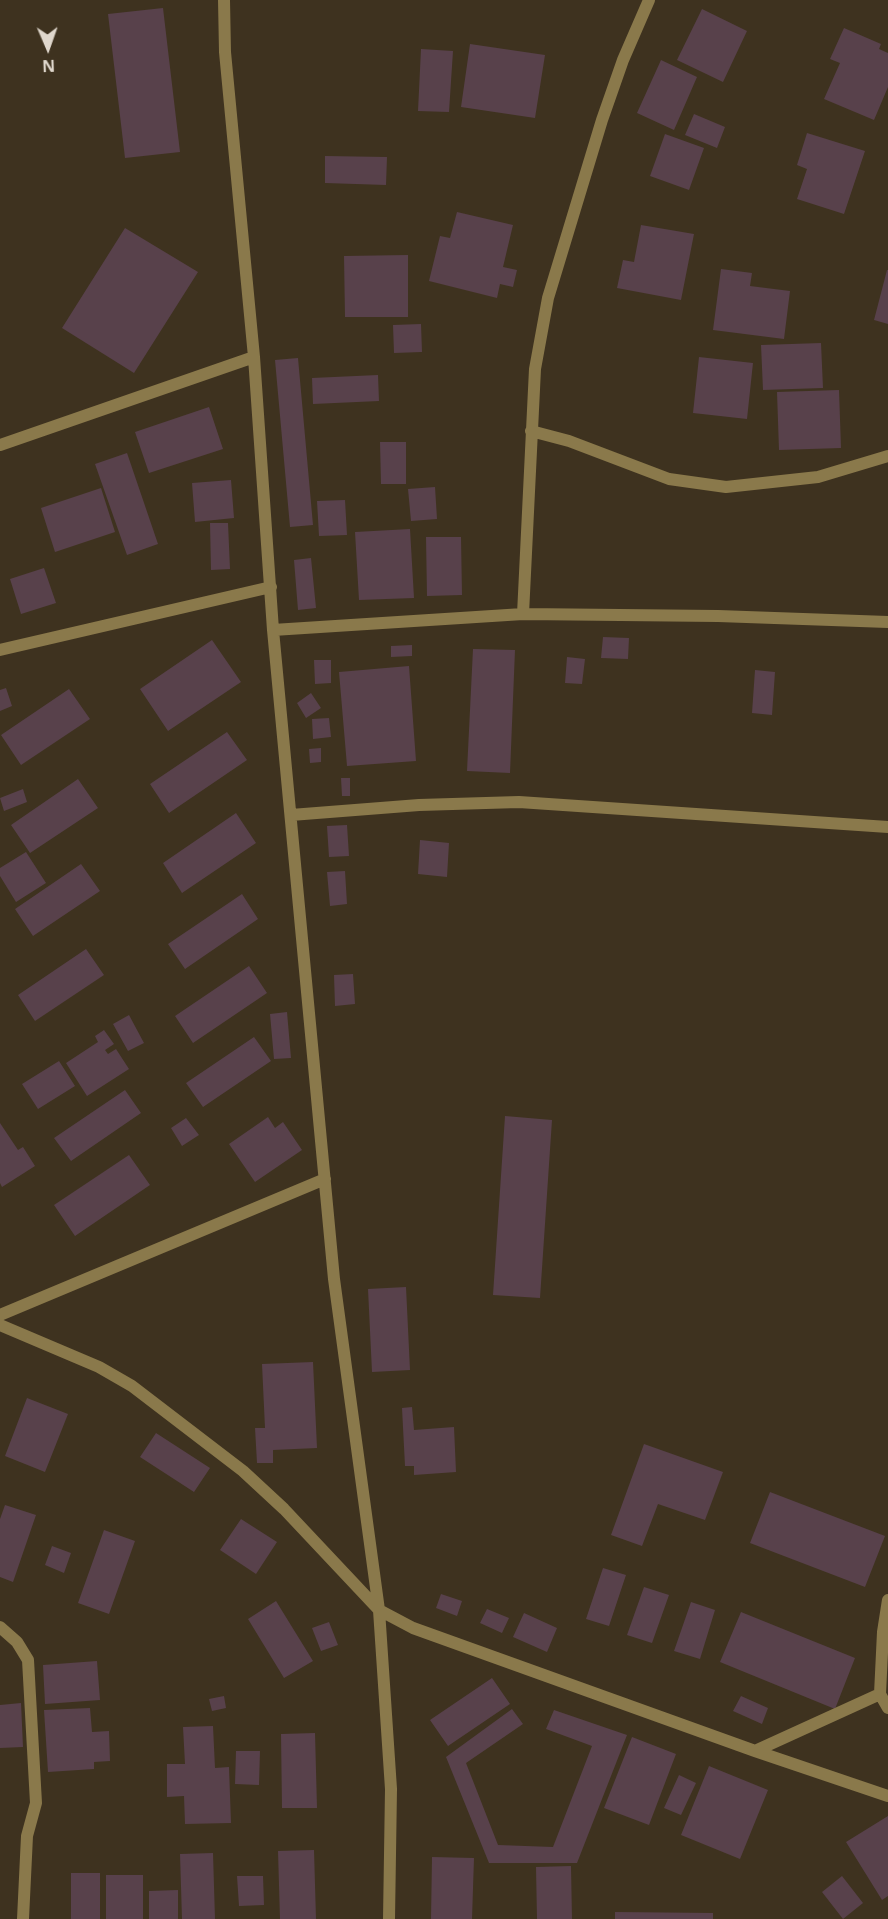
<!DOCTYPE html>
<html>
<head>
<meta charset="utf-8">
<style>
	body { margin:0 }
	#map { position:relative; width:888px; height:1919px; overflow:hidden; background:#3e321f; font-family:"Noto Sans",sans-serif }
	canvas { display:block }
	.north { position:absolute; left:18px; top:18px; width:60px; height:60px; -webkit-text-stroke:4px #3e321f; paint-order:stroke; rotate:178deg; font-size:16px; font-weight:700; line-height:24px; text-align:center; color:#dfd7cc }
	.north::after { content:''; display:block; margin:auto; width:21px; height:27px; background:#dfd7cc; clip-path:polygon(50% 0,100% 100%,50% 72%,0 100%) }
</style>
</head>
<body>
<div id="map">
<canvas width="888" height="1919"></canvas>
<div class="north">N</div>
</div>
<script>
const ctx = document.querySelector('canvas').getContext('2d');
ctx.lineJoin = 'round';
function fillPath(path, color) {
  ctx.fillStyle = color;
  ctx.fill(path, 'evenodd');
}
function shape(rows) {
  const path = new Path2D();
  for (const r of rows) {
    path.moveTo(r[0], r[1]);
    for (let i = 2; i < r.length; i += 2) path.lineTo(r[i], r[i + 1]);
  }
  return path;
}
function stroke(path, color, width, dash) {
  ctx.strokeStyle = color;
  ctx.lineWidth = width;
  ctx.lineCap = dash ? 'butt' : 'round';
  ctx.setLineDash(dash || []);
  ctx.stroke(path);
}
const building = shape([
	[163,8,180,152,125,158,108,14],
	[702,9,747,31,723,82,677,60],
	[844,28,881,44,879,49,888,53,888,87,874,120,824,99,840,63,830,59],
	[470,44,545,55,535,118,461,107],
	[421,49,453,51,449,112,418,111],
	[661,60,697,77,674,130,637,113],
	[694,114,725,127,717,148,685,135],
	[807,133,865,151,844,214,797,199,807,169,797,165],
	[665,134,704,148,689,190,650,176],
	[325,156,387,157,386,185,325,183],
	[457,212,513,225,503,267,517,270,513,287,500,284,497,298,429,281,440,236,450,238],
	[641,225,694,234,681,300,617,288,623,260,634,262],
	[125,228,198,272,134,373,62,328],
	[408,255,408,317,345,317,344,256],
	[721,269,752,273,750,286,790,291,784,339,713,330],
	[887,270,888,270,888,324,874,320],
	[421,324,422,352,394,353,393,325],
	[821,343,823,388,763,390,761,345],
	[699,357,753,363,747,419,693,413],
	[298,358,313,525,290,527,275,360],
	[378,375,379,401,313,404,312,378],
	[839,390,841,448,779,450,777,392],
	[209,407,223,449,149,473,135,432],
	[380,442,406,442,406,484,381,484],
	[127,453,158,544,127,555,95,464],
	[231,480,234,518,195,522,192,483],
	[435,487,437,519,411,521,408,489],
	[101,488,115,532,55,552,41,508],
	[345,500,347,535,319,536,317,501],
	[210,523,228,523,230,569,211,570],
	[410,529,414,598,359,600,355,532],
	[426,537,461,537,462,595,427,596],
	[311,558,316,608,298,610,294,560],
	[44,568,56,603,21,614,10,579],
	[603,637,629,638,628,659,601,658],
	[212,640,241,682,168,731,140,689],
	[412,645,412,656,391,657,391,646],
	[473,649,515,650,510,773,467,771],
	[567,657,585,659,582,684,565,683],
	[314,660,331,660,331,683,315,684],
	[409,666,416,761,347,766,339,672],
	[755,670,775,672,772,715,752,713],
	[6,688,12,706,0,711,0,690],
	[69,689,90,719,21,765,1,735],
	[311,693,321,708,306,718,297,703],
	[329,718,331,737,313,739,312,719],
	[227,732,247,760,169,813,150,784],
	[321,748,321,762,310,763,309,749],
	[341,778,350,778,350,796,342,796],
	[78,779,98,808,30,853,11,825],
	[23,789,27,802,4,811,0,798],
	[236,813,256,843,182,893,163,863],
	[347,825,349,856,329,857,327,826],
	[420,840,449,843,447,877,418,874],
	[26,852,46,883,16,902,0,876,0,868],
	[81,864,100,891,33,936,15,909],
	[345,871,347,904,330,906,327,872],
	[242,894,258,919,185,969,168,944],
	[86,949,104,975,35,1021,18,995],
	[249,966,267,993,193,1043,175,1016],
	[353,974,355,1004,335,1006,334,975],
	[287,1012,291,1058,274,1059,270,1014],
	[129,1015,144,1043,128,1051,113,1024],
	[104,1030,114,1044,105,1050,108,1054,116,1049,129,1069,87,1096,66,1063,98,1042,95,1036],
	[254,1037,271,1061,203,1107,186,1083],
	[59,1061,75,1086,38,1109,22,1084],
	[125,1090,141,1113,71,1161,54,1138],
	[505,1116,552,1120,540,1298,493,1295],
	[268,1117,275,1128,283,1122,302,1150,255,1182,229,1144],
	[186,1118,199,1135,182,1146,171,1128],
	[0,1123,18,1150,23,1147,35,1166,2,1187,0,1183],
	[129,1155,150,1185,75,1236,54,1205],
	[406,1287,410,1370,372,1372,368,1289],
	[313,1362,317,1448,273,1450,273,1463,257,1463,255,1428,265,1428,262,1364],
	[27,1398,68,1414,45,1472,5,1456],
	[412,1407,414,1430,454,1427,456,1472,414,1475,414,1466,405,1466,402,1408],
	[156,1433,210,1468,194,1492,140,1457],
	[644,1444,723,1472,705,1520,658,1504,642,1546,611,1535],
	[770,1492,885,1536,865,1587,750,1543],
	[5,1505,36,1515,13,1582,0,1577,0,1519],
	[241,1519,277,1542,256,1574,220,1550],
	[104,1530,135,1541,109,1614,78,1603],
	[52,1546,71,1553,64,1573,45,1565],
	[603,1568,626,1575,609,1626,586,1619],
	[644,1587,669,1595,652,1643,627,1635],
	[441,1594,462,1601,457,1616,436,1608],
	[276,1601,313,1661,284,1678,248,1619],
	[691,1602,715,1610,700,1659,674,1651],
	[487,1609,509,1618,502,1633,480,1623],
	[741,1612,855,1658,835,1709,720,1662],
	[524,1613,557,1628,547,1652,513,1637],
	[329,1622,338,1645,321,1651,312,1628],
	[97,1661,100,1700,45,1704,43,1665],
	[492,1678,510,1704,448,1746,430,1720],
	[224,1696,226,1708,212,1711,209,1699],
	[741,1696,768,1708,762,1724,733,1711],
	[21,1703,23,1747,0,1748,0,1705],
	[90,1708,92,1732,109,1731,110,1761,94,1762,94,1769,48,1772,44,1710],
	[512,1709,523,1724,466,1763,498,1845,553,1847,592,1746,546,1729,554,1710,627,1735,577,1863,489,1863,446,1757],
	[213,1726,215,1768,229,1767,231,1823,185,1824,184,1796,167,1797,167,1764,185,1764,183,1727],
	[315,1733,317,1808,282,1808,281,1734],
	[632,1737,676,1754,649,1825,604,1808],
	[236,1751,260,1751,259,1785,235,1784],
	[709,1766,768,1790,740,1859,681,1835],
	[679,1775,696,1783,681,1815,664,1808],
	[888,1816,888,1896,882,1900,846,1842],
	[314,1850,316,1919,280,1919,278,1851],
	[213,1853,215,1919,182,1919,180,1854],
	[432,1857,474,1858,472,1919,431,1919],
	[571,1866,572,1919,537,1919,536,1867],
	[71,1873,100,1873,100,1919,71,1919],
	[106,1875,143,1875,143,1919,106,1919],
	[237,1876,263,1876,264,1905,239,1906],
	[842,1876,863,1903,843,1919,822,1892],
	[178,1890,178,1919,149,1919,149,1891],
	[615,1912,713,1913,713,1919,615,1919]
]);
const street = shape([
	[224,0,225,52,254,357,273,630,334,1279,379,1610,391,1789,389,1919],
	[531,431,569,441,669,479,726,487,818,477,888,456],
	[0,445,254,357],
	[523,614,535,369,548,298,602,120,623,60,649,0],
	[273,630,523,614,718,616,888,622],
	[0,650,271,587],
	[291,815,419,805,519,802,888,827],
	[0,1315,325,1179],
	[0,1325,99,1367,132,1386,243,1471,284,1509,379,1610,413,1628,755,1751,888,1796],
	[0,1627,17,1642,28,1660,36,1803,27,1836,23,1919],
	[880,1694,883,1632,888,1600],
	[755,1751,880,1694,888,1708]
]);
fillPath(building, '#58414b');
stroke(street, '#8a794b', 12);
</script>
</body>
</html>
